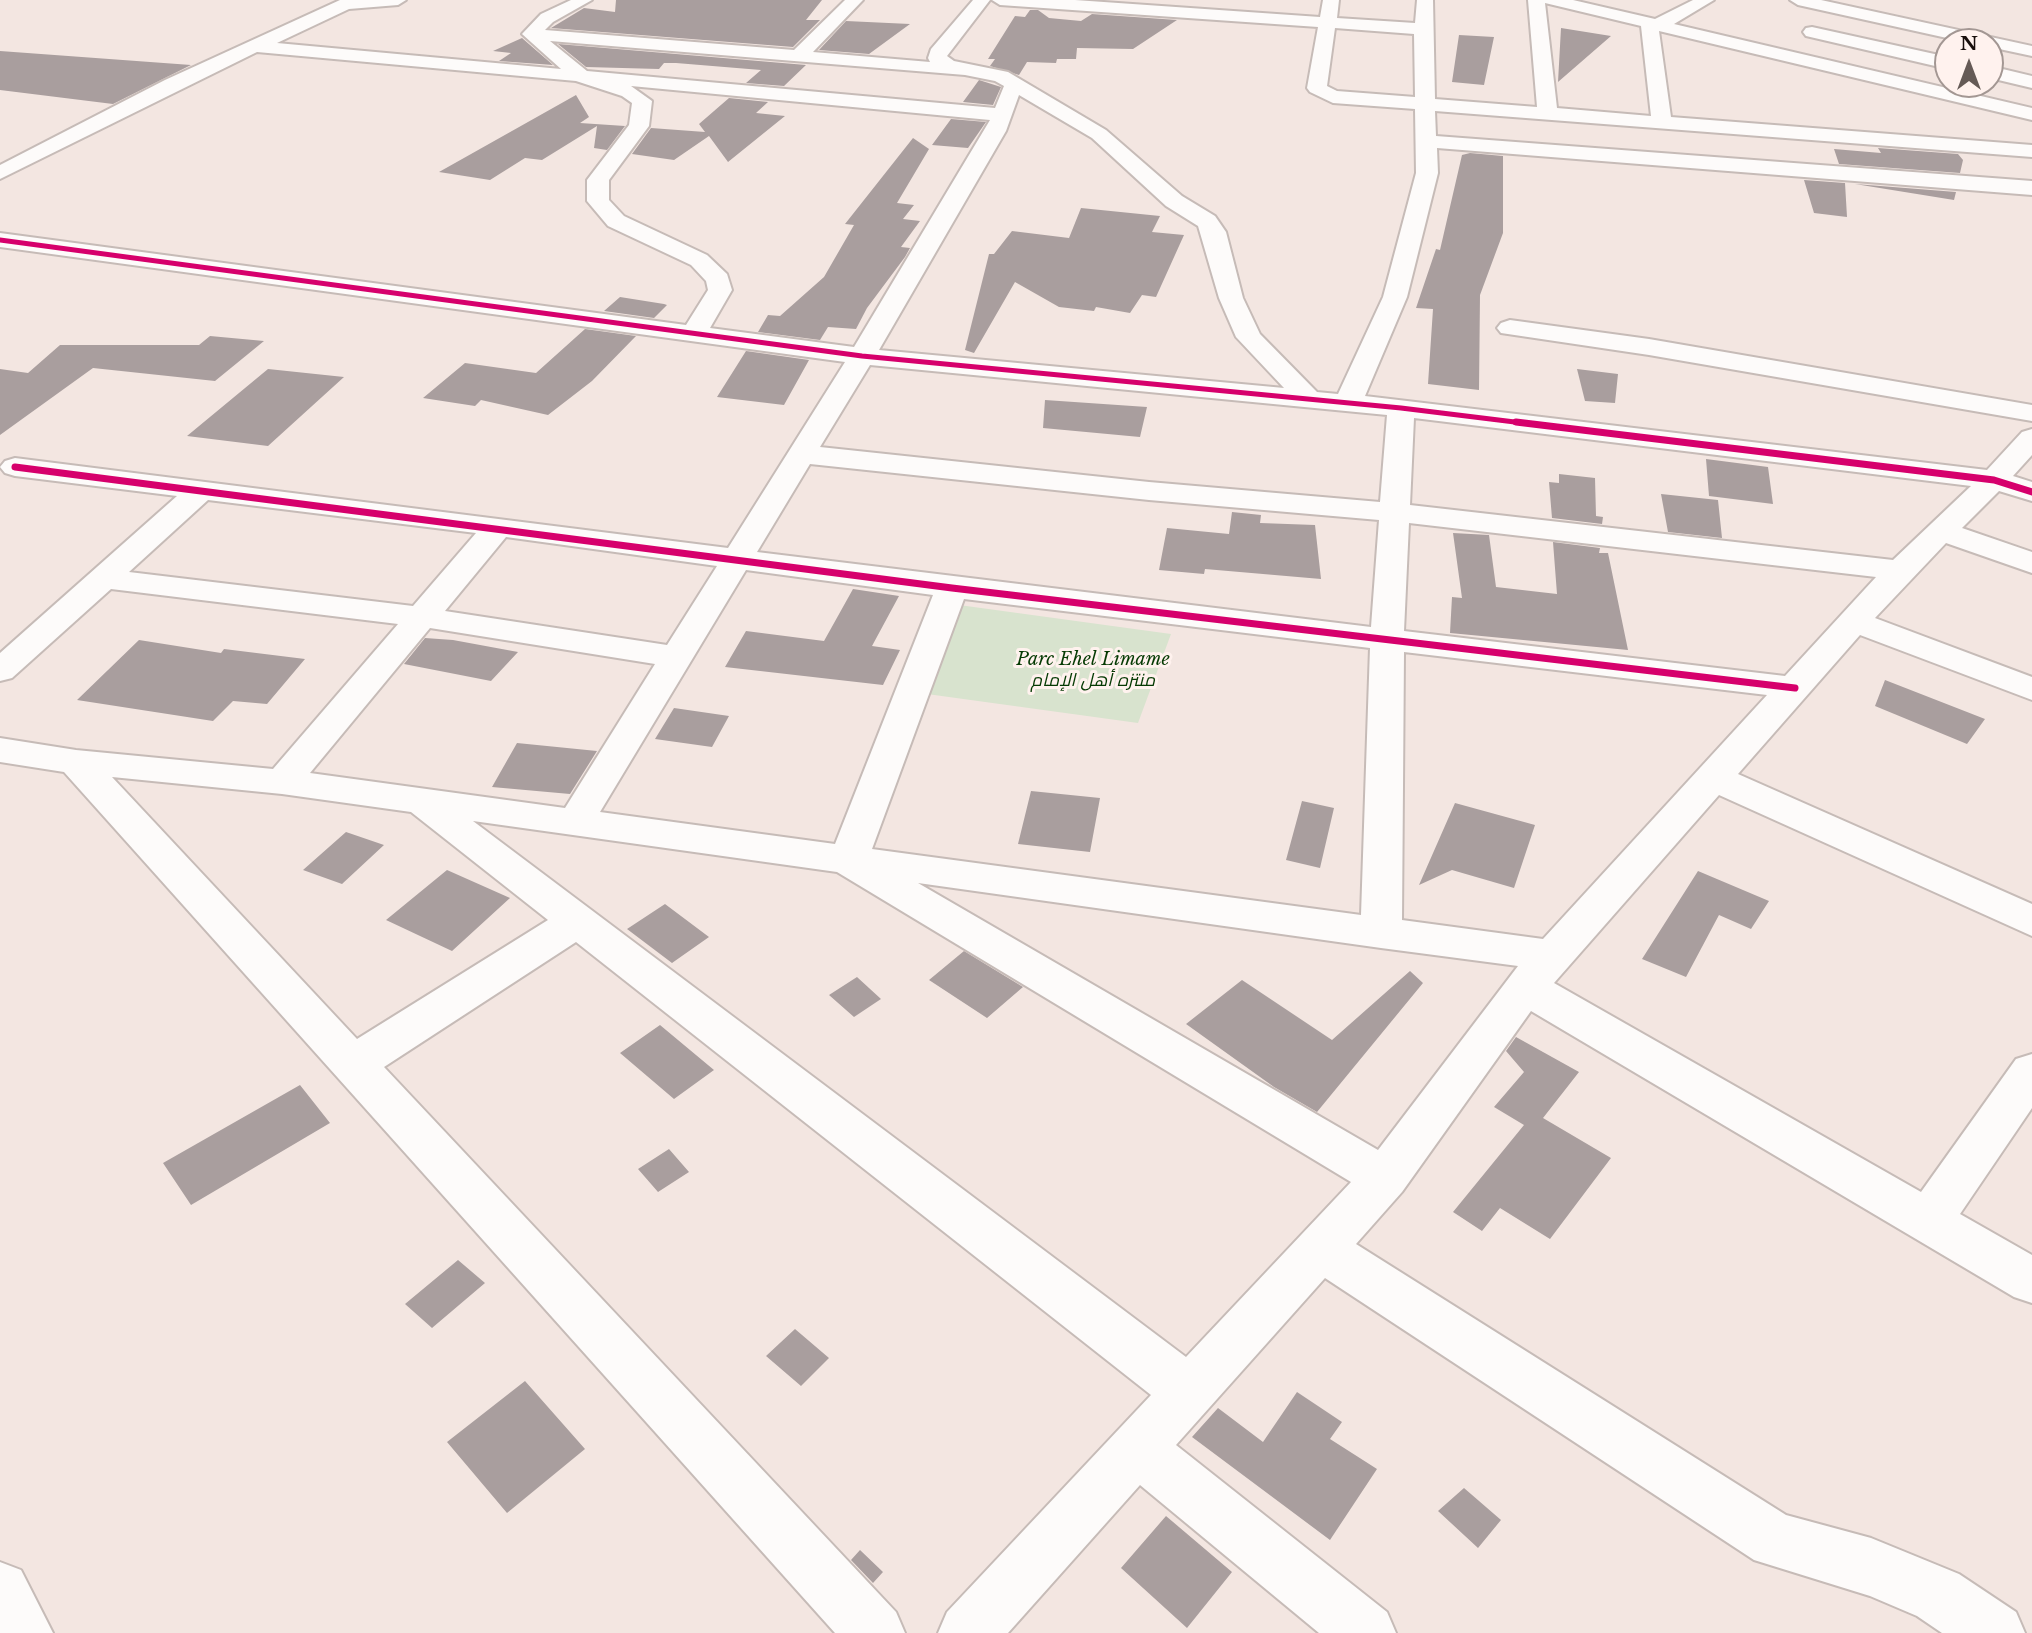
<!DOCTYPE html>
<html>
<head>
<meta charset="utf-8">
<style>
	body { margin:0 }
	#map { position:relative; width:2032px; height:1633px; overflow:hidden; background:#f3e6e1; font-family:"Libre Baskerville",serif }
	canvas { display:block }
	.north { position:absolute; left:1934px; top:28px; width:70px; height:70px; box-sizing:border-box; background:#fff2ee; border:2px solid #a39793; border-radius:50%; rotate:0deg; font-size:19px; font-weight:700; line-height:28px; text-align:center; color:#180e0b }
	.north::after { content:''; display:block; margin:auto; width:24px; height:32px; background:#655a56; clip-path:polygon(50% 0,100% 100%,50% 72%,0 100%) }
</style>
</head>
<body>
<div id="map">
<canvas width="2032" height="1633"></canvas>
<div class="north">N</div>
</div>
<script>
const ctx = document.querySelector('canvas').getContext('2d');
ctx.lineJoin = 'round';
function fillPath(path, color) {
  ctx.fillStyle = color;
  ctx.fill(path, 'evenodd');
}
function shape(rows) {
  const path = new Path2D();
  for (const r of rows) {
    path.moveTo(r[0], r[1]);
    for (let i = 2; i < r.length; i += 2) path.lineTo(r[i], r[i + 1]);
  }
  return path;
}
function stroke(path, color, width, dash) {
  ctx.strokeStyle = color;
  ctx.lineWidth = width;
  ctx.lineCap = dash ? 'butt' : 'round';
  ctx.setLineDash(dash || []);
  ctx.stroke(path);
}
function drawText(font, color, halo, rows, align = 'center') {
  ctx.font = font + ' "Libre Baskerville",Cairo,serif';
  ctx.lineWidth = 6;
  ctx.setLineDash([]);
  ctx.textBaseline = 'middle';
  ctx.strokeStyle = halo;
  ctx.fillStyle = color;
  for (const [text, x, y, turn = 0] of rows) {
    ctx.save();
    ctx.translate(x, y);
    ctx.rotate((+turn || 0) * Math.PI / 180);
    ctx.textAlign = isNaN(turn) ? turn : align;
    if (halo) ctx.strokeText(text, 0, 0);
    ctx.fillText(text, 0, 0);
    ctx.restore();
  }
}
const green = shape([
	[959,605,1171,634,1138,723,927,694]
]);
const building = shape([
	[616,0,822,0,806,20,820,20,793,47,551,28,584,8,615,12],
	[1030,10,1038,10,1049,18,1081,21,1092,14,1177,20,1133,49,1077,48,1076,59,1057,59,1056,63,1027,62,1019,75,990,66,995,59,988,59,1015,16,1025,17],
	[846,21,910,24,869,54,819,50],
	[1561,28,1611,36,1558,82],
	[1459,35,1494,37,1484,85,1452,82],
	[522,38,553,65,499,61,511,53,493,51],
	[558,44,806,65,784,86,746,83,761,70,676,63,664,63,659,69,586,67],
	[0,51,191,65,113,104,0,90],
	[979,80,1001,87,993,105,963,102],
	[576,95,589,117,580,123,625,126,607,150,594,148,597,126,542,160,525,158,490,180,439,172],
	[729,98,768,102,756,113,785,116,728,162,709,136,674,160,632,154,651,128,705,132,699,124],
	[951,119,986,122,968,148,932,145],
	[913,138,929,149,897,203,914,205,903,219,920,221,901,247,910,248,905,257,867,308,856,329,828,327,820,340,758,332,768,315,780,316,824,277,854,225,845,224],
	[1878,148,1958,154,1963,160,1960,173,1839,164,1834,149,1881,153],
	[1470,153,1503,156,1503,233,1480,295,1479,390,1428,384,1433,309,1416,308,1436,249,1440,250,1462,155],
	[1804,180,1845,183,1847,217,1814,213],
	[1855,184,1956,192,1954,200],
	[1081,208,1160,216,1152,232,1184,235,1156,297,1142,295,1130,313,1096,307,1094,311,1059,307,1015,282,974,353,965,350,989,254,994,254,1012,231,1069,238],
	[620,297,664,304,667,305,654,318,604,311],
	[585,329,636,336,592,381,548,415,481,400,475,406,423,398,465,363,536,373],
	[210,336,264,341,215,381,93,368,0,435,0,369,28,373,60,345,199,345],
	[746,351,809,360,784,405,717,397],
	[268,369,344,377,268,446,187,436],
	[1577,369,1618,374,1615,403,1585,401],
	[1045,400,1147,407,1140,437,1043,428],
	[1706,459,1768,467,1773,504,1709,496],
	[1559,474,1595,478,1596,516,1603,517,1602,524,1552,518,1549,482,1559,483],
	[1661,494,1718,500,1722,538,1668,532],
	[1232,512,1261,515,1260,523,1315,525,1321,579,1205,569,1204,574,1159,570,1167,528,1229,534],
	[1453,533,1489,535,1496,587,1557,594,1553,542,1600,548,1599,553,1608,553,1628,650,1450,633,1452,597,1462,598],
	[853,589,899,596,872,646,900,650,883,685,725,667,746,631,824,641],
	[425,638,453,640,518,652,491,681,404,664],
	[139,640,221,653,224,649,305,659,267,704,233,701,213,721,77,700],
	[1885,680,1985,719,1967,744,1875,706],
	[674,708,729,716,712,747,655,739],
	[517,743,597,751,570,794,492,787],
	[1031,791,1100,798,1090,852,1018,844],
	[1302,801,1334,808,1320,868,1286,860],
	[1455,803,1535,825,1514,888,1452,870,1419,885],
	[346,832,384,845,342,884,303,870],
	[447,870,510,898,452,951,386,920],
	[1698,871,1769,901,1751,929,1719,915,1686,977,1642,959],
	[665,904,709,937,672,963,627,929],
	[964,951,1023,987,987,1018,929,980],
	[1410,971,1423,983,1317,1112,1274,1087,1186,1024,1242,980,1332,1040],
	[857,977,881,999,854,1017,829,995],
	[660,1025,714,1070,674,1099,620,1053],
	[1516,1037,1579,1072,1543,1118,1611,1158,1550,1239,1500,1208,1482,1231,1453,1212,1524,1125,1494,1107,1524,1072,1506,1051],
	[300,1085,330,1123,191,1205,163,1163],
	[669,1149,689,1172,658,1192,638,1169],
	[458,1260,485,1283,432,1328,405,1304],
	[795,1329,829,1358,801,1386,766,1356],
	[525,1381,585,1449,507,1513,447,1442],
	[1297,1392,1342,1422,1330,1439,1377,1469,1330,1540,1192,1437,1218,1408,1263,1442],
	[1464,1488,1501,1520,1478,1548,1438,1511],
	[1166,1516,1232,1572,1187,1628,1121,1568],
	[860,1550,883,1572,873,1583,851,1560]
]);
const street = shape([
	[340,0,406,0,398,5,349,9,277,43,561,69,522,34,541,14,571,0,592,0,553,22,545,30,794,50,845,0,863,0,813,52,930,62,928,58,931,49,973,0,990,0,947,56,954,61,1008,72,1106,130,1182,196,1215,216,1226,232,1243,298,1260,334,1317,392,1338,394,1383,297,1416,173,1415,109,1333,103,1310,92,1307,88,1318,27,1000,5,992,0,1075,0,1320,17,1323,0,1339,0,1337,18,1415,23,1417,0,1433,0,1435,99,1537,107,1528,0,1573,0,1655,19,1693,0,1714,0,1674,24,2032,108,2032,120,1659,31,1671,117,2032,145,2032,157,1435,111,1436,136,2032,181,2032,195,1437,148,1438,173,1407,297,1365,396,1987,470,2022,432,2032,429,2032,455,2013,476,2032,482,2032,501,1999,491,1962,528,2032,552,2032,573,1946,543,1875,618,2032,677,2032,700,1860,635,1738,774,2032,904,2032,936,1719,795,1554,983,1921,1192,2016,1059,2032,1054,2032,1108,1960,1214,2032,1255,2032,1303,2014,1297,1531,1011,1402,1192,1356,1244,1786,1515,1871,1538,1959,1574,2016,1612,2025,1633,1942,1633,1917,1616,1870,1596,1754,1560,1325,1278,1176,1445,1387,1612,1396,1633,1319,1633,1140,1485,1008,1633,938,1633,947,1612,1151,1395,576,942,384,1067,896,1612,905,1633,835,1633,64,772,0,762,0,738,76,750,273,769,398,624,111,589,12,678,0,681,0,653,177,496,15,476,5,473,0,467,5,461,15,458,728,548,845,362,0,247,0,233,686,325,708,290,706,281,691,265,608,226,587,201,587,180,629,125,632,103,622,96,576,81,257,52,0,179,0,165,165,80,340,0],
	[1545,3,1641,26,1651,116,1557,108,1545,3],
	[1335,28,1414,34,1415,97,1337,91,1327,86,1335,28],
	[550,41,965,75,995,81,1004,86,995,108,587,71,550,41],
	[631,86,990,120,854,347,710,328,732,290,727,274,707,255,624,216,609,200,609,180,649,126,652,101,631,86],
	[1019,95,1092,138,1166,206,1198,226,1219,298,1236,337,1284,388,879,350,1006,131,1019,95],
	[870,365,1387,415,1380,502,1149,482,820,447,870,365],
	[1414,418,1971,486,1893,560,1410,505,1414,418],
	[810,464,1149,500,1379,520,1371,627,757,552,810,464],
	[208,500,476,533,413,606,129,572,208,500],
	[1409,523,1876,577,1785,676,1404,631,1409,523],
	[506,537,717,566,667,645,445,611,506,537],
	[746,570,933,595,835,844,600,812,746,570],
	[964,599,1370,648,1361,915,872,849,964,599],
	[430,628,655,664,565,808,310,773,430,628],
	[1404,652,1767,695,1543,939,1402,920,1404,652],
	[112,777,282,794,411,812,548,920,357,1039,112,777],
	[473,821,837,872,1351,1182,1186,1357,473,821],
	[918,883,1381,948,1518,966,1378,1150,918,883],
	[1790,0,1821,0,2032,46,2032,56,1990,47,1990,42,1965,42,1798,5,1790,0],
	[1812,27,1948,57,1948,69,1806,36,1803,32,1806,28,1812,27],
	[1990,66,2032,76,2032,88,1990,78,1990,66],
	[1510,320,1649,339,2032,405,2032,421,1649,355,1501,333,1497,328,1501,323,1510,320],
	[0,1562,21,1570,53,1633,0,1633,0,1562]
]);
const cyclewayFar1 = shape([
	[0,240,862,356,1401,408,1531,424]
]);
const cycleway = shape([
	[1516,422,1994,480,2032,492],
	[15,467,952,588,1795,688]
]);
const parkNames = [
	["Parc Ehel Limame",1093,660],
	["منتزه أهل الإمام",1093,681]
];
fillPath(green, '#d8e3ce');
fillPath(building, '#a99e9e');
stroke(street, '#c6bbb7', 4);
fillPath(street, '#fdfbfa');
stroke(cyclewayFar1, '#d6006c', 5);
stroke(cycleway, '#d6006c', 7);
drawText('italic 18px', '#053a03', '#fff2ee', parkNames);
</script>
</body>
</html>
